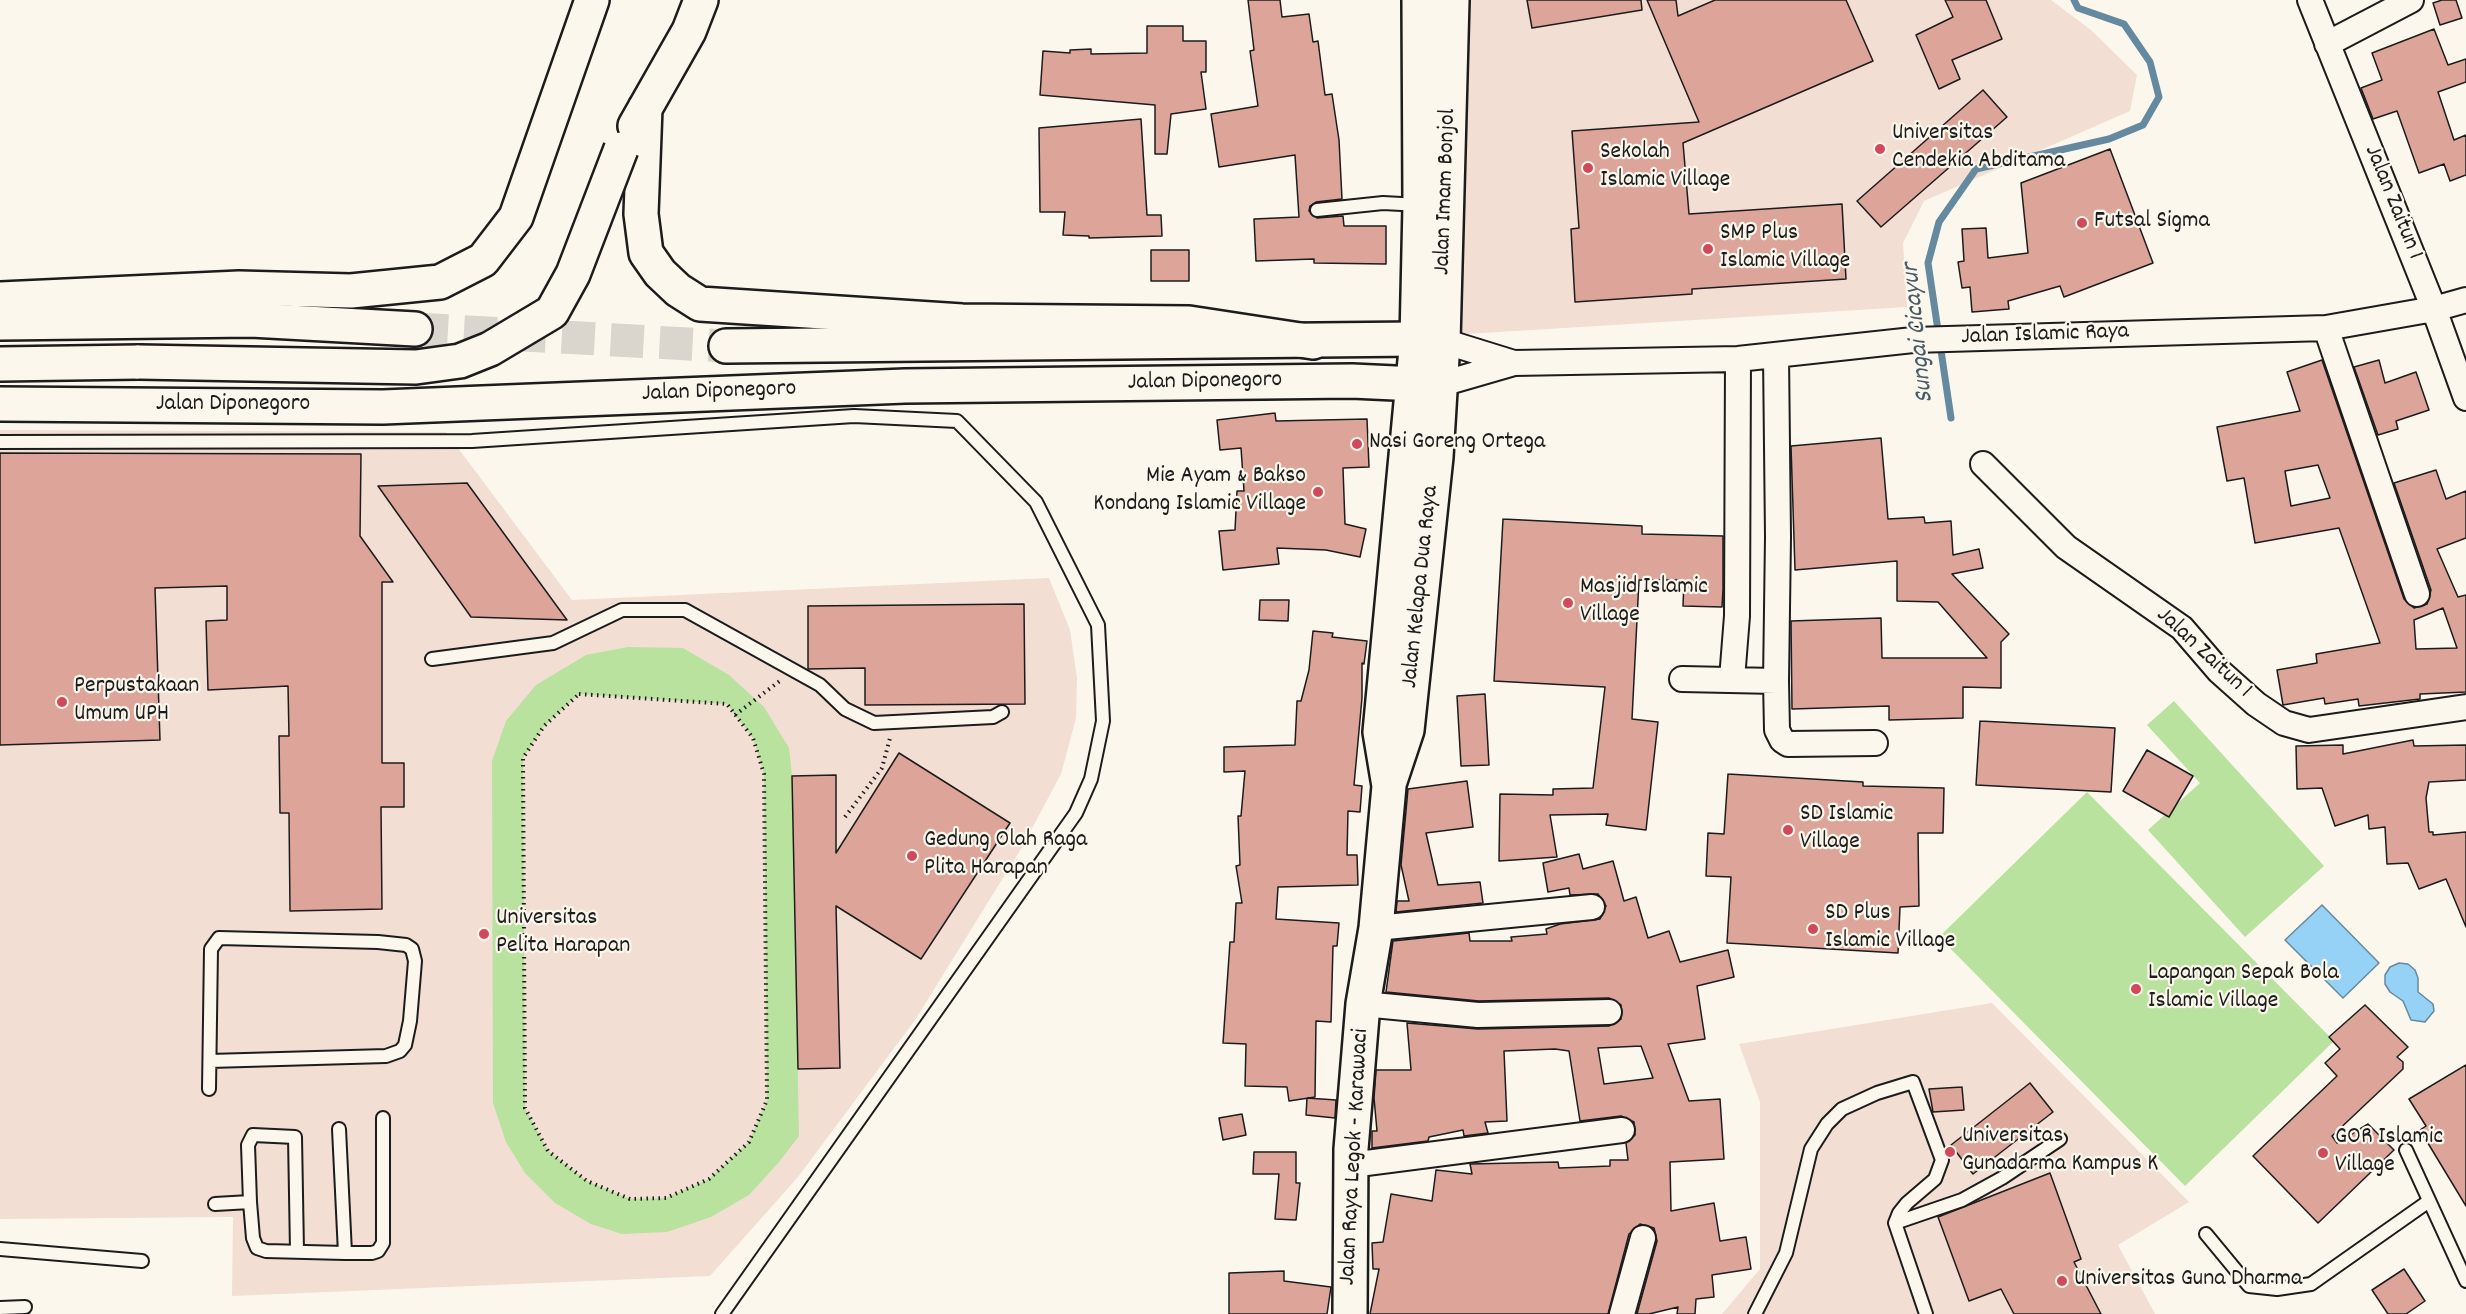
<!DOCTYPE html>
<html>
<head>
<meta charset="utf-8">
<style>
	body { margin:0 }
	canvas { display:block; background:#fbf7ec }
</style>
</head>
<body>
<canvas width="2466" height="1314"></canvas>
<script>
const ctx = document.querySelector('canvas').getContext('2d');
ctx.lineJoin = 'round';
function fillPath(path, color) {
  ctx.fillStyle = color;
  ctx.fill(path, 'evenodd');
}
function shape(rows) {
  const path = new Path2D();
  for (const r of rows) {
    path.moveTo(r[0], r[1]);
    for (let i = 2; i < r.length; i += 2) path.lineTo(r[i], r[i + 1]);
  }
  return path;
}
function stroke(path, color, width, dash) {
  ctx.strokeStyle = color;
  ctx.lineWidth = width;
  ctx.lineCap = dash ? 'butt' : 'round';
  ctx.setLineDash(dash || []);
  ctx.stroke(path);
}
function drawText(font, color, halo, rows, align = 'center') {
  ctx.font = font + ' Dekko,sans-serif';
  ctx.lineWidth = 4.5;
  ctx.setLineDash([]);
  ctx.textBaseline = 'middle';
  ctx.strokeStyle = halo;
  ctx.fillStyle = color;
  for (const [text, x, y, turn = 0] of rows) {
    ctx.save();
    ctx.translate(x, y);
    ctx.rotate((+turn || 0) * Math.PI / 180);
    ctx.textAlign = isNaN(turn) ? turn : align;
    if (halo) ctx.strokeText(text, 0, 0);
    ctx.fillText(text, 0, 0);
    ctx.restore();
  }
}
const built = shape([
	[1462,0,2051,0,2091,30,2137,75,2130,111,1924,201,1903,243,1907,307,1450,335],
	[0,430,446,432,572,600,1049,578,1070,630,1077,678,1076,718,1061,774,1021,849,915,1020,798,1177,710,1276,232,1296,233,1217,0,1219],
	[1992,1003,2189,1202,2118,1245,2155,1314,1722,1314,1760,1269,1760,1102,1739,1044]
]);
const green = shape([
	[628,647,683,648,729,675,764,707,789,748,792,776,799,1136,779,1162,749,1195,711,1217,667,1232,622,1234,591,1224,555,1203,525,1173,506,1142,493,1103,492,761,506,721,536,685,586,655],
	[579,694,727,704,753,738,764,774,767,1100,749,1142,709,1179,666,1198,630,1199,587,1181,548,1151,525,1108,523,758,544,726],
	[2174,701,2324,866,2245,937,2148,830,2200,783,2147,725],
	[2087,792,2334,1041,2185,1186,1939,937]
]);
const water = shape([
	[2322,905,2379,963,2343,998,2285,940,2322,905],
	[2399,963,2408,964,2415,970,2418,978,2418,992,2433,1004,2434,1011,2425,1022,2411,1020,2403,1001,2390,992,2385,984,2385,975,2390,967,2399,963]
]);
const stream = shape([
	[1951,418,1928,263,1939,222,1976,169,2109,139,2143,125,2159,97,2150,62,2124,24,2078,8,2074,0]
]);
const building = shape([
	[1248,0,1280,0,1282,17,1309,14,1313,42,1318,41,1325,95,1332,94,1339,140,1342,199,1316,202,1310,206,1309,211,1317,218,1343,216,1344,226,1386,226,1386,264,1314,263,1314,259,1256,261,1254,219,1299,217,1295,155,1219,167,1211,114,1258,106,1250,51,1254,50,1248,0],
	[1527,0,1641,0,1642,10,1532,28,1527,0],
	[1647,0,1676,0,1678,16,1715,0,1846,0,1873,61,1683,143,1689,214,1842,204,1846,279,1692,289,1692,294,1575,302,1571,229,1579,228,1572,131,1699,122,1647,0],
	[1945,0,1986,0,2002,39,1952,60,1960,79,1939,89,1916,35,1953,17,1945,0],
	[2442,0,2456,0,2462,18,2440,25,2433,3,2442,0],
	[1147,26,1183,26,1183,41,1206,41,1206,72,1201,72,1206,109,1171,114,1167,154,1155,154,1155,105,1040,95,1043,51,1070,53,1070,50,1091,49,1091,54,1147,53,1147,26],
	[2434,29,2448,65,2466,59,2466,82,2438,92,2454,140,2466,135,2466,175,2450,181,2444,164,2419,173,2397,111,2373,119,2361,88,2382,80,2372,53,2434,29],
	[1983,90,2007,117,1881,227,1857,201,1983,90],
	[1141,119,1147,215,1161,215,1162,236,1089,238,1089,236,1063,235,1065,212,1040,212,1039,128,1141,119],
	[2110,149,2153,263,2064,297,2060,286,2008,301,2009,309,1972,312,1970,287,1962,288,1958,262,1964,261,1962,229,1986,228,1988,258,2028,253,2021,183,2110,149],
	[1151,250,1189,250,1189,281,1151,281,1151,250],
	[2322,360,2404,599,2414,608,2427,604,2431,590,2394,483,2436,470,2446,499,2466,491,2466,538,2437,549,2458,597,2466,595,2466,692,2420,694,2420,699,2359,706,2358,699,2325,704,2324,698,2283,705,2277,670,2317,663,2316,654,2380,643,2339,528,2255,543,2244,478,2227,481,2217,427,2300,411,2287,372,2322,360],
	[2318,465,2330,498,2291,506,2285,471,2318,465],
	[2443,608,2457,648,2416,649,2414,620,2443,608],
	[2379,360,2385,383,2416,372,2429,410,2396,421,2398,429,2378,435,2354,367,2379,360],
	[1275,413,1276,421,1367,419,1369,467,1343,468,1345,524,1366,529,1360,557,1326,550,1277,548,1279,564,1223,570,1219,531,1235,530,1237,491,1244,491,1241,448,1220,450,1217,420,1275,413],
	[1881,438,1888,519,1924,517,1925,523,1951,521,1953,555,1979,549,1983,568,1952,574,2009,634,2001,642,2001,688,1963,687,1963,718,1889,720,1889,706,1792,709,1791,621,1881,618,1882,658,1987,658,1938,602,1897,601,1897,561,1795,570,1791,446,1881,438],
	[0,453,361,454,360,536,393,582,382,582,382,763,404,763,404,807,381,807,382,909,290,911,289,813,280,813,279,736,289,736,288,686,208,690,206,621,227,620,227,586,155,588,160,740,0,745,0,453],
	[467,483,567,620,471,617,378,486,467,483],
	[1503,519,1642,526,1642,534,1723,536,1723,589,1722,607,1683,606,1684,580,1639,580,1632,719,1658,722,1646,830,1606,825,1608,814,1550,815,1557,857,1499,861,1500,794,1553,795,1553,789,1593,788,1605,687,1494,681,1503,519],
	[1260,600,1289,600,1288,621,1259,620,1260,600],
	[1024,604,1025,704,865,705,865,668,808,669,808,606,1024,604],
	[1313,631,1333,633,1332,637,1367,641,1364,664,1362,663,1362,698,1354,785,1362,786,1360,812,1348,811,1347,855,1357,855,1358,885,1278,887,1276,919,1339,923,1337,946,1333,946,1331,1022,1316,1021,1315,1097,1289,1101,1287,1087,1245,1086,1246,1044,1223,1043,1230,942,1234,942,1236,903,1242,903,1236,866,1240,865,1238,816,1241,816,1245,771,1224,772,1224,747,1295,745,1297,701,1301,701,1309,670,1313,631],
	[1485,694,1489,765,1461,766,1457,696,1485,694],
	[1980,721,2115,728,2111,792,1976,785,1980,721],
	[2413,740,2414,746,2466,745,2466,780,2429,782,2426,798,2429,832,2433,832,2433,835,2466,832,2466,927,2446,879,2419,889,2408,863,2387,864,2385,827,2369,829,2368,815,2335,826,2322,788,2297,789,2296,746,2343,745,2343,754,2413,740],
	[2147,750,2193,776,2169,817,2123,791,2147,750],
	[899,753,1010,823,921,959,836,906,840,1068,798,1069,792,776,836,775,836,853,899,753],
	[1728,774,1863,782,1863,786,1944,788,1943,833,1918,833,1919,906,1900,907,1898,953,1727,943,1731,877,1706,876,1708,833,1724,834,1728,774],
	[1467,781,1473,827,1426,833,1438,885,1480,882,1483,903,1396,912,1397,901,1409,901,1401,865,1408,789,1467,781],
	[1579,854,1583,869,1613,861,1624,901,1636,897,1648,938,1669,931,1680,962,1728,950,1734,977,1697,986,1705,1039,1668,1044,1689,1101,1720,1099,1724,1159,1670,1162,1671,1211,1714,1203,1720,1241,1746,1237,1751,1269,1712,1275,1714,1297,1696,1299,1695,1314,1677,1314,1678,1307,1649,1314,1637,1314,1657,1241,1654,1228,1640,1224,1629,1234,1608,1314,1370,1314,1379,1269,1373,1269,1372,1243,1383,1242,1391,1194,1432,1201,1436,1170,1472,1174,1470,1164,1558,1162,1559,1168,1610,1166,1610,1160,1628,1160,1626,1143,1635,1135,1634,1122,1621,1116,1580,1121,1569,1051,1555,1049,1504,1051,1507,1121,1485,1122,1488,1133,1464,1136,1463,1130,1429,1137,1428,1141,1372,1148,1372,1131,1377,1131,1374,1098,1376,1070,1411,1070,1407,1023,1478,1029,1609,1026,1621,1019,1621,1005,1609,998,1479,1001,1386,992,1393,941,1469,933,1470,941,1512,941,1511,937,1547,934,1546,929,1560,924,1600,919,1606,906,1598,894,1570,895,1569,888,1548,892,1543,863,1579,854],
	[1641,1046,1653,1078,1604,1084,1598,1048,1641,1046],
	[2365,1005,2408,1047,2397,1057,2403,1062,2403,1069,2332,1136,2337,1143,2368,1124,2394,1150,2318,1223,2253,1156,2337,1076,2325,1063,2340,1049,2329,1037,2365,1005],
	[2466,1065,2466,1206,2420,1130,2426,1126,2409,1099,2466,1065],
	[2030,1083,2053,1112,1973,1174,1951,1145,2030,1083],
	[1962,1087,1964,1110,1933,1112,1929,1089,1962,1087],
	[1307,1098,1336,1100,1335,1118,1306,1115,1307,1098],
	[1242,1114,1246,1135,1223,1140,1219,1118,1242,1114],
	[1254,1152,1296,1152,1296,1183,1300,1183,1296,1220,1275,1219,1279,1174,1253,1174,1254,1152],
	[2050,1173,2081,1259,2074,1262,2101,1314,2014,1314,2001,1289,1969,1301,1938,1217,2050,1173],
	[2404,1269,2425,1301,2406,1314,2388,1314,2372,1290,2404,1269],
	[1284,1271,1284,1281,1331,1287,1327,1314,1229,1314,1229,1273,1284,1271]
]);
const secondaryTunnel = shape([
	[415,329,726,346]
]);
const path = shape([
	[579,694,727,704,753,738,764,774,767,1100,749,1142,709,1179,666,1198,630,1199,587,1181,548,1151,525,1108,523,758,544,726,579,694],
	[735,715,781,680],
	[845,817,882,768,890,738]
]);
const lane = shape([
	[1317,210,1383,203,1420,205],
	[0,442,472,441,854,416,957,421,1036,502,1098,625,1103,721,1091,779,1076,813,722,1314],
	[432,659,553,643,622,610,685,610,820,685,845,709,874,723,993,717,1002,712],
	[209,1089,211,949,219,938,378,942,406,945,412,949,415,961,410,1021,405,1045,400,1051,386,1056,210,1061],
	[339,1129,345,1253],
	[2406,1150,2466,1281],
	[250,1202,253,1238,257,1248,266,1251,345,1253,372,1253,378,1251,383,1243,383,1118],
	[215,1204,250,1202,248,1145,253,1135,295,1137,297,1251],
	[1895,1223,1962,1200,2002,1178,2060,1139],
	[2206,1234,2249,1286,2277,1289,2311,1284,2429,1201],
	[0,1249,142,1261],
	[0,1308,25,1307],
	[1755,1314,1786,1253,1811,1149,1827,1124,1842,1109,1877,1093,1913,1082,1942,1160,1935,1179,1907,1203,1899,1213,1895,1223,1926,1314]
]);
const street = shape([
	[2310,0,2434,309,2466,398],
	[2327,44,2411,0],
	[2326,328,2417,594],
	[1443,341,1514,363],
	[1438,385,1514,363,1738,359,1913,340,2326,328,2434,309,2466,300],
	[1983,464,2066,547,2182,628,2219,671,2256,704,2284,723,2309,730,2466,707],
	[1682,679,1776,681,1778,537,1776,355],
	[1732,679,1737,616,1738,359],
	[1776,681,1777,730,1782,740,1788,744,1875,743],
	[1376,928,1592,907],
	[1363,1004,1478,1015,1609,1012],
	[1351,1165,1622,1130],
	[1622,1314,1643,1238]
]);
const secondary = shape([
	[0,323,251,320,415,329],
	[726,346,1417,339],
	[0,404,383,407,905,386,1352,381,1438,385]
]);
const primary = shape([
	[1390,781,1407,730,1436,457,1443,341,1452,0],
	[1350,1314,1351,1149,1363,1004,1376,928,1389,786,1380,732,1417,339,1420,205,1419,0]
]);
const highway = shape([
	[645,108,641,214,646,253,660,273,678,290,700,304,962,321,1189,323,1313,342],
	[635,126,689,31,701,0],
	[0,299,239,288,351,291,440,282,483,260,516,217,592,0],
	[0,364,139,362]
]);
const highwayBridge = shape([
	[139,362,416,367,460,361,490,349,552,312,573,274,621,149]
]);
const markers = [
	[1880,149,6,"#d1495b"],
	[1588,168,6,"#d1495b"],
	[2082,223,6,"#d1495b"],
	[1708,249,6,"#d1495b"],
	[1357,444,6,"#d1495b"],
	[1318,492,6,"#d1495b"],
	[1568,603,6,"#d1495b"],
	[62,702,6,"#d1495b"],
	[1788,830,6,"#d1495b"],
	[912,856,6,"#d1495b"],
	[1813,929,6,"#d1495b"],
	[484,934,6,"#d1495b"],
	[2136,989,6,"#d1495b"],
	[1950,1152,6,"#d1495b"],
	[2323,1153,6,"#d1495b"],
	[2062,1281,6,"#d1495b"]
];
const poiNames = [
	["Universitas",1892,135],
	["Cendekia Abditama",1892,163],
	["Sekolah",1600,154],
	["Islamic Village",1600,182],
	["Futsal Sigma",2094,223],
	["SMP Plus",1720,235],
	["Islamic Village",1720,263],
	["Nasi Goreng Ortega",1369,444],
	["Mie Ayam & Bakso",1306,478,"right"],
	["Kondang Islamic Village",1306,506,"right"],
	["Masjid Islamic",1580,589],
	["Village",1580,617],
	["Perpustakaan",74,688],
	["Umum UPH",74,716],
	["SD Islamic",1800,816],
	["Village",1800,844],
	["Gedung Olah Raga",924,842],
	["Plita Harapan",924,870],
	["SD Plus",1825,915],
	["Islamic Village",1825,943],
	["Universitas",496,920],
	["Pelita Harapan",496,948],
	["Lapangan Sepak Bola",2148,975],
	["Islamic Village",2148,1003],
	["Universitas",1962,1138],
	["Gunadarma Kampus K",1962,1166],
	["GOR Islamic",2335,1139],
	["Village",2335,1167],
	["Universitas Guna Dharma",2074,1281]
];
const streetNames = [
	["Jalan Imam Bonjol",1447,192,-88],
	["Jalan Zaitun 1",2392,203,68],
	["Jalan Islamic Raya",2045,336,-2],
	["Jalan Diponegoro",1205,383,-1],
	["Jalan Diponegoro",719,393,-2],
	["Jalan Diponegoro",233,406],
	["Jalan Kelapa Dua Raya",1422,587,-84],
	["Jalan Zaitun 1",2203,654,43],
	["Jalan Raya Legok - Karawaci",1356,1157,-87]
];
const waterNames = [
	["Sungai Cicayur",1920,333,-96]
];
fillPath(built, '#f2ded3');
fillPath(green, '#b8e29e');
fillPath(water, '#96d1f6');
stroke(water, '#65899f', 1.5);
stroke(stream, '#65899f', 7);
fillPath(building, '#dda499');
stroke(building, '#1c1c1c', 1.5);
stroke(secondaryTunnel, '#dad6cd', 33, [33, 16]);
stroke(lane, '#1c1c1c', 16);
stroke(street, '#1c1c1c', 28);
stroke(secondary, '#1c1c1c', 38);
stroke(primary, '#1c1c1c', 38);
stroke(highway, '#1c1c1c', 38);
stroke(path, '#1c1c1c', 4, [1.5, 4.5]);
stroke(lane, '#fbf7ec', 12);
stroke(street, '#fbf7ec', 24);
stroke(secondary, '#fbf7ec', 33);
stroke(primary, '#fbf7ec', 33);
stroke(highway, '#fbf7ec', 33);
stroke(highwayBridge, '#1c1c1c', 38, []);
stroke(highwayBridge, '#fbf7ec', 33);
for (const [x, y, r, color] of markers) {
  const dot = new Path2D();
  dot.arc(x, y, r, 0, 2 * Math.PI);
  ctx.fillStyle = color;
  ctx.fill(dot);
  stroke(dot, '#fbf7ec', 2);
}
drawText('24px', '#1c1c1c', '#fbf7ec', poiNames, 'left');
drawText('24px', '#1c1c1c', '#fbf7ec', streetNames);
drawText('italic 26px', '#475b68', '#fbf7ec', waterNames);
</script>
</body>
</html>
